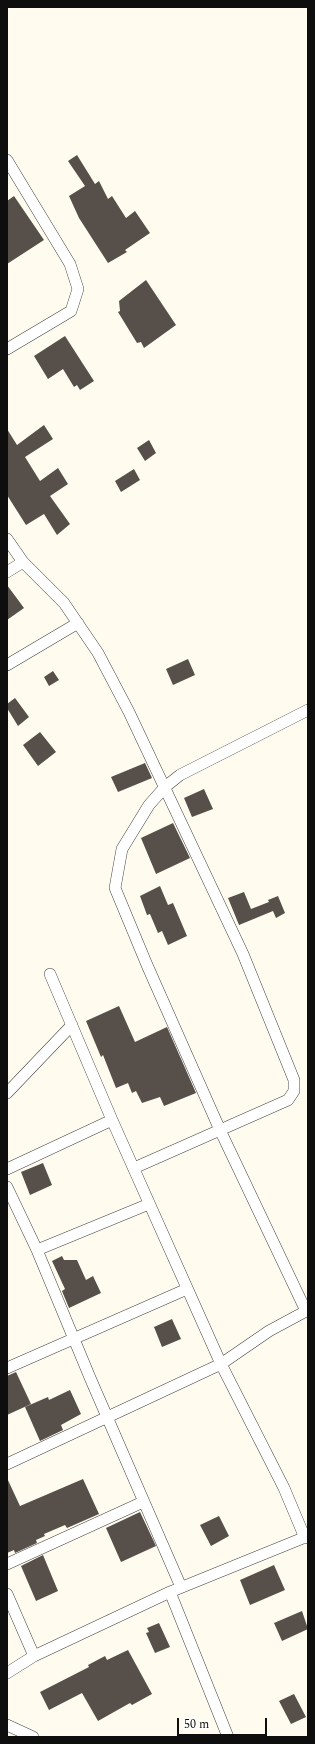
<!DOCTYPE html>
<html>
<head>
<meta charset="utf-8">
<style>
	body { margin:0 }
	#map { position:relative; width:315px; height:1744px; overflow:hidden; background:#fffcef; font-family:Spectral,serif }
	canvas { display:block }
	.frame { position:absolute; inset:0; border:8px solid #0e0e0e; pointer-events:none }
	.scale { position:absolute; left:177px; top:1718px; width:90px; height:18px; box-sizing:border-box; border:2px solid #0e0e0e; border-top:0; padding-left:5px; font-size:12px; line-height:14px; white-space:nowrap; color:#0e0e0e; -webkit-text-stroke:3px #fff; paint-order:stroke }
</style>
</head>
<body>
<div id="map">
<canvas width="315" height="1744"></canvas>
<div class="frame"></div>
<div class="scale">50 m</div>
</div>
<script>
const ctx = document.querySelector('canvas').getContext('2d');
ctx.lineJoin = 'round';
function fillPath(path, color) {
  ctx.fillStyle = color;
  ctx.fill(path, 'evenodd');
}
function shape(rows) {
  const path = new Path2D();
  for (const r of rows) {
    path.moveTo(r[0], r[1]);
    for (let i = 2; i < r.length; i += 2) path.lineTo(r[i], r[i + 1]);
  }
  return path;
}
function stroke(path, color, width, dash) {
  ctx.strokeStyle = color;
  ctx.lineWidth = width;
  ctx.lineCap = dash ? 'butt' : 'round';
  ctx.setLineDash(dash || []);
  ctx.stroke(path);
}
const building = shape([
	[77,155,95,184,99,181,108,199,112,196,126,218,135,211,150,233,125,250,127,252,108,263,79,218,69,196,85,186,68,161],
	[14,196,44,240,7,264,7,201],
	[146,280,176,325,144,348,141,342,137,343,118,312,120,311,119,301],
	[65,336,94,381,80,390,77,385,74,387,63,369,48,379,34,356],
	[44,425,53,439,25,457,40,481,58,468,68,484,50,496,70,524,57,535,44,514,26,525,7,495,7,429,17,445],
	[149,440,156,453,145,461,137,448],
	[134,469,140,480,121,492,115,481],
	[7,585,24,608,7,620],
	[188,659,195,675,173,685,166,669],
	[53,671,59,680,49,686,44,677],
	[15,698,29,717,18,726,7,708,7,704],
	[40,732,56,752,38,766,23,745],
	[145,763,152,778,118,792,111,777],
	[204,789,213,809,192,817,184,798],
	[173,823,190,858,156,874,141,838],
	[160,886,168,905,173,903,187,936,168,945,162,931,158,933,150,914,147,915,140,896],
	[244,892,251,909,269,902,268,900,278,896,285,913,276,918,273,911,239,925,228,898],
	[119,1006,135,1042,167,1027,196,1093,164,1106,160,1097,142,1103,136,1091,132,1093,128,1083,116,1088,103,1055,101,1057,86,1021],
	[43,1163,52,1185,30,1195,21,1172],
	[62,1256,64,1260,77,1260,86,1280,93,1276,101,1293,69,1308,62,1291,65,1289,52,1261],
	[172,1319,181,1339,162,1347,154,1327],
	[16,1372,31,1404,7,1415,7,1376],
	[70,1390,81,1414,61,1425,63,1430,40,1441,25,1407,48,1397,49,1400],
	[7,1478,20,1506,83,1479,99,1514,67,1528,65,1525,44,1534,45,1536,36,1540,37,1543,15,1553,14,1550,7,1553],
	[140,1512,156,1546,121,1562,106,1528],
	[219,1516,229,1536,211,1546,200,1525],
	[43,1555,58,1591,36,1601,21,1566],
	[274,1565,285,1590,250,1605,240,1580],
	[302,1611,308,1629,282,1641,274,1623],
	[159,1623,170,1647,155,1653,146,1633,149,1632,147,1628],
	[128,1650,152,1694,132,1705,130,1703,98,1721,82,1693,49,1710,40,1692,89,1667,88,1665,105,1656,107,1660],
	[294,1694,306,1717,291,1724,279,1701]
]);
const street = shape([
	[7,160,70,264,78,289,71,311,7,349],
	[7,539,23,562,64,603,98,653,129,712,243,954,294,1080,294,1091,288,1100,134,1168],
	[7,572,23,562],
	[7,665,78,623],
	[50,974,112,1120,200,1317,221,1364,284,1488,305,1538],
	[7,1093,72,1025],
	[7,1169,112,1120],
	[7,1187,37,1250,91,1380,181,1587],
	[37,1250,149,1204],
	[306,1311,220,1130,147,965,115,888,122,849,149,805,165,787,180,775,308,710],
	[7,1368,187,1289],
	[7,1464,221,1364,269,1331,308,1310],
	[7,1564,143,1502],
	[170,1592,228,1737],
	[7,1594,34,1656],
	[7,1673,34,1656,170,1592,308,1536],
	[7,1725,33,1737]
]);
fillPath(building, '#574f4a');
stroke(street, '#414141', 12);
stroke(street, '#fff', 11);
</script>
</body>
</html>
